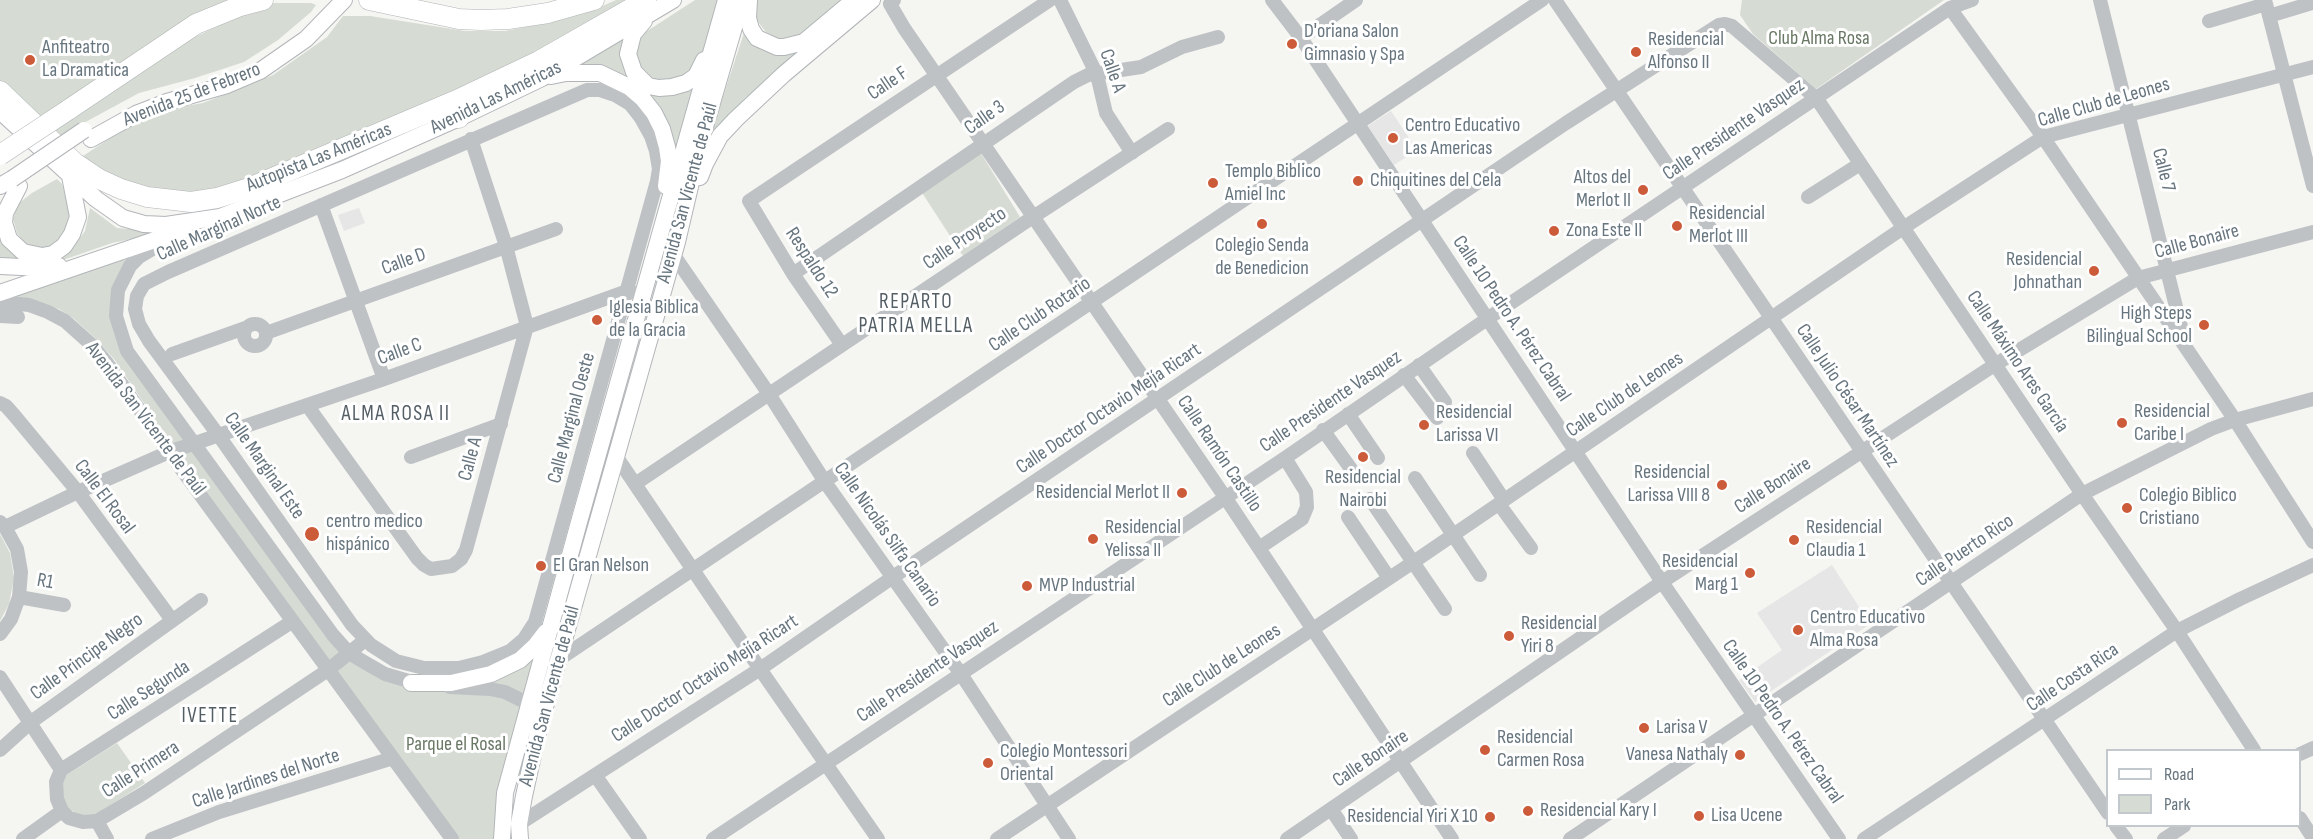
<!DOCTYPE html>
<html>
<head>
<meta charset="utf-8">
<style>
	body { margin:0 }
	#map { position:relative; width:2313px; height:839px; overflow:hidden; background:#f5f5f2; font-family:"Sofia Sans Condensed",sans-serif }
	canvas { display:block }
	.legend { position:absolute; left:2106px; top:749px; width:195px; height:78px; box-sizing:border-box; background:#fff; border:2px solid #c2c8cc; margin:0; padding:8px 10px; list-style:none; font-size:18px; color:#67757f }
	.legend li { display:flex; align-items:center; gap:12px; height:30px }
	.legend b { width:30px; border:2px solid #c2c8cc }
</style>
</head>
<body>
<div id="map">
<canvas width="2313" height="839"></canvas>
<ul class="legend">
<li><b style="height:8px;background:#fff"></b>Road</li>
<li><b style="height:16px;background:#d6dbd3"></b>Park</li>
</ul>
</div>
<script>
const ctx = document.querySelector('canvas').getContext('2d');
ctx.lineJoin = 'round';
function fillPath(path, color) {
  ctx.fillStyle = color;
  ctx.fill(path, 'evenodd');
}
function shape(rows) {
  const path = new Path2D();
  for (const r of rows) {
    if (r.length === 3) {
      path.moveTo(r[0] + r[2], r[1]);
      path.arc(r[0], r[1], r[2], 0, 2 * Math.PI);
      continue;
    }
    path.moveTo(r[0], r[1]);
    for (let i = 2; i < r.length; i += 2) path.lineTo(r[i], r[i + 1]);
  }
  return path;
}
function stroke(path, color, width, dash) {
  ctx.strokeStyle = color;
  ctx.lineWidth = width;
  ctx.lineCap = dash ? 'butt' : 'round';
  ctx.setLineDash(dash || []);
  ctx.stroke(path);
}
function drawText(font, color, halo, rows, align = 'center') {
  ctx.font = font + ' "Sofia Sans Condensed",sans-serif';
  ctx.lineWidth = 6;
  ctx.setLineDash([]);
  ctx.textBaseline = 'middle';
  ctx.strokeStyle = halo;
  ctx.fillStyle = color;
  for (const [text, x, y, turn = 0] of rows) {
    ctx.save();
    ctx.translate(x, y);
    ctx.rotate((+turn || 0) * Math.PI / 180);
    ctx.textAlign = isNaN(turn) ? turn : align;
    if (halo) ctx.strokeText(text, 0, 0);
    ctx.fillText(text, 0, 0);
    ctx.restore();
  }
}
const built = shape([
	[1391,111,1417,150,1394,165,1368,126],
	[359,208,365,223,344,231,338,215],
	[1832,565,1870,624,1755,702,1739,680,1782,650,1757,613]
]);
const green = shape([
	[0,0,229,0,36,119,0,82],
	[616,0,631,0,574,33,429,104,207,197,168,194,106,178,83,156,150,112,203,103,273,75,327,37,343,16,370,16,465,31,505,31,564,19,596,9],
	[695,0,721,0,697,70,684,78,656,82,645,73,638,63,634,46,641,35],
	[754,0,848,0,803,36,780,39,766,32,755,18],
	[1742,0,1944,0,1816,89,1753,34,1740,15],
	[274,3,311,3,316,5,311,12,278,40,244,62,195,78,139,93,54,139,47,132,189,40,240,15],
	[746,19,754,40,814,45,745,98,707,145,744,33],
	[625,37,640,84,699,76,688,125,672,156,668,121,646,93,581,68,580,63],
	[979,150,1020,217,963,256,919,188],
	[57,179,62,184,71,218,62,241,45,249,27,246,17,233,13,219,18,204,32,193],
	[90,208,117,228,166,232,112,243,63,260,0,259,0,218,4,241,59,256,71,250,85,231],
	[132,257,112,316,191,444,174,447,114,359,95,338,73,318,59,309,14,296],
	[193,448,343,652,372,672,490,692,524,705,497,839,458,839,181,456],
	[0,534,10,553,14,578,9,604,0,621],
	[537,652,525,696,475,683],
	[117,743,145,783,95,815,79,815,69,809,62,800,62,785,65,776]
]);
const minor = shape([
	[894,0,890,4,904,28,1225,497,1452,839],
	[1060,0,1097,75,1106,113,1132,153],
	[1272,0,1301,38,1662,582,1839,839],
	[1555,0,2108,813],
	[2100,0,2185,343],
	[2265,0,2313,186],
	[1950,8,2043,137,2235,420,2313,542],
	[2269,16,2312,3],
	[2209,21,2266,4],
	[1301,38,1356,0],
	[587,90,600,90,615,95,630,104,641,118,651,136,656,151,659,169,657,181,535,622,524,639,510,651,483,662,459,668,424,668,396,661,371,645,352,625,219,436,149,341,139,324,135,309,137,296,144,284,168,272,587,90],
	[1808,197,1860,164],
	[321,205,384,379],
	[164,242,139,257,130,266,118,290,116,316,127,351,333,635,349,653,364,662,385,674,419,684],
	[673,254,769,394,825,482,961,674,1069,839],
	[793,274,1074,82,1088,75,1141,67,1182,47,1218,37],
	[0,302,29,305,48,312,65,321,93,346,107,363,169,452,452,839],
	[0,316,18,317],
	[255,335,11],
	[266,333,556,229],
	[842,345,793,274,749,201,1050,0],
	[172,354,245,328],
	[1419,365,1445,402],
	[1404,375,1437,418],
	[0,403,6,406,14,415,78,492,172,620],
	[307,405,417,558,424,565,431,569,452,566,461,559,466,550,527,326,506,246,471,139],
	[1348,414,1378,458],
	[1323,430,1354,473],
	[1473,453,1504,500],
	[616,456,760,669,878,839],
	[411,457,501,424],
	[1415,478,1480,575],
	[635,484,1033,217,1168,129],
	[1370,499,1445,609],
	[1499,504,1531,548],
	[1348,517,1389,578],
	[0,522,5,527,17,549,21,572,19,597,11,619,0,634],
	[5,527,78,492,169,452,384,379,627,291,632,292],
	[1259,548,1302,519,1307,507,1306,492,1285,458],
	[19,597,64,605],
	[293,621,61,770,56,782,57,799,62,811,69,818,83,822,97,821,144,793,328,670,365,640],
	[558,660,1542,0],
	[0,677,61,770],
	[450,687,490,689,505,692,529,704],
	[0,750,31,722,201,600],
	[2300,754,2313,748],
	[595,775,640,839],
	[1331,809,1351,839],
	[2300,818,2313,838],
	[97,821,107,839],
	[519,824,760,669,893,577,1566,123,1719,25,1725,24,1732,26,1817,99,2082,494,2177,631,2254,750],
	[2116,826,2126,839],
	[23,839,62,811],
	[152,839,219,812,393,758],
	[713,839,1285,458,1487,319,1950,8,1972,0],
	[997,839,1412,563,1903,228,2043,137,2313,67],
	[1287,839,1662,582,1996,364,2138,278,2313,232],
	[1570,839,2082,494,2211,429,2235,420,2313,399],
	[1864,839,2177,631,2240,599,2313,565],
	[2164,839,2184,826]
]);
const major = shape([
	[749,0,748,18,751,29,757,38,777,47,784,47,804,42,854,0],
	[644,21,633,34,628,54,634,72,648,86,659,88,672,87,686,83,696,76,704,60],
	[551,76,566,73,600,73,629,87,643,99,654,113,662,129,667,147,669,161,666,186],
	[0,111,96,199,123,218,144,224,166,225,220,217,342,170,459,118,542,78,673,0],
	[91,139,136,114,167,102,227,85,260,71,306,39,344,0],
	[700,177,705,164,720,136,736,119,784,74,872,0],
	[0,186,12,179],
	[19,186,5,213,4,223,9,239,23,252,42,256,53,254,64,246,72,234,78,217,70,176],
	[0,266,43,268,59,266],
	[0,293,184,230],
	[411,683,451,683,491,674,520,660,536,645,546,632],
	[502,839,505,793,579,522,726,0],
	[520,839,519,824,524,796,539,728,677,242,700,144,742,0]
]);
const highway = shape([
	[369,0,459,19,481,20,508,19,548,13,594,0],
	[0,91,75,163,99,179,121,189,147,197,191,202,217,198,249,188,457,100,539,61,646,0],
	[68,110,196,24,240,6,263,0],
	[459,118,465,107,483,97]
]);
const majorBridge = shape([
	[12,179,84,130]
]);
const highwayBridge = shape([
	[0,155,68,110]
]);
const markers = [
	[1292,44,6,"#cc5b3a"],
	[1636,52,6,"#cc5b3a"],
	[30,60,6,"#cc5b3a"],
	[1393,138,6,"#cc5b3a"],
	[1358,181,6,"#cc5b3a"],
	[1213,183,6,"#cc5b3a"],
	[1643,190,6,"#cc5b3a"],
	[1262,224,6,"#cc5b3a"],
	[1677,226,6,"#cc5b3a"],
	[1554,231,6,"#cc5b3a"],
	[2094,271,6,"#cc5b3a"],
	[597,320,6,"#cc5b3a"],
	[2204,325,6,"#cc5b3a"],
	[2122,423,6,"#cc5b3a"],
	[1424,425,6,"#cc5b3a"],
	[1363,457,6,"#cc5b3a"],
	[1722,485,6,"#cc5b3a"],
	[1182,493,6,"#cc5b3a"],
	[2127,508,6,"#cc5b3a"],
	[312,534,8,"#cc5b3a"],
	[1093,539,6,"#cc5b3a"],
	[1794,540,6,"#cc5b3a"],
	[541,566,6,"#cc5b3a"],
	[1750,573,6,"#cc5b3a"],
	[1027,586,6,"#cc5b3a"],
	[1798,630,6,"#cc5b3a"],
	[1509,636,6,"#cc5b3a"],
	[1644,728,6,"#cc5b3a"],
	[1485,750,6,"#cc5b3a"],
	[1740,755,6,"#cc5b3a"],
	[988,763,6,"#cc5b3a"],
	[1528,811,6,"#cc5b3a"],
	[1699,816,6,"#cc5b3a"],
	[1490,817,6,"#cc5b3a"]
];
const poiNames = [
	["D'oriana Salon",1304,32],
	["Gimnasio y Spa",1304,55],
	["Residencial",1648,40],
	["Alfonso II",1648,63],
	["Anfiteatro",42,48],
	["La Dramatica",42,71],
	["Centro Educativo",1405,126],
	["Las Americas",1405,149],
	["Templo Biblico",1225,172],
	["Amiel Inc",1225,195],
	["Altos del",1631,178,"right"],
	["Merlot II",1631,201,"right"],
	["Chiquitines del Cela",1370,181],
	["Residencial",1689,214],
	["Merlot III",1689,237],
	["Zona Este II",1566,231],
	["Colegio Senda",1262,246,"center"],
	["de Benedicion",1262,269,"center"],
	["Residencial",2082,260,"right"],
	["Johnathan",2082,283,"right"],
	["Iglesia Biblica",609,308],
	["de la Gracia",609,331],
	["High Steps",2192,314,"right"],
	["Bilingual School",2192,337,"right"],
	["Residencial",2134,412],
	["Caribe I",2134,435],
	["Residencial",1436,413],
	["Larissa VI",1436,436],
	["Residencial",1710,473,"right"],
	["Larissa VIII 8",1710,496,"right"],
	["Residencial",1363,478,"center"],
	["Nairobi",1363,501,"center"],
	["Residencial Merlot II",1170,493,"right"],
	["Colegio Biblico",2139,496],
	["Cristiano",2139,519],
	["centro medico",326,522],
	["hispánico",326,545],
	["Residencial",1105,528],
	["Yelissa II",1105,551],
	["Residencial",1806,528],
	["Claudia 1",1806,551],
	["Residencial",1738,562,"right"],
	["Marg 1",1738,585,"right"],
	["El Gran Nelson",553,566],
	["MVP Industrial",1039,586],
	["Centro Educativo",1810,618],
	["Alma Rosa",1810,641],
	["Residencial",1521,624],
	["Yiri 8",1521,647],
	["Larisa V",1656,728],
	["Residencial",1497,738],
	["Carmen Rosa",1497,761],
	["Colegio Montessori",1000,752],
	["Oriental",1000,775],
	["Vanesa Nathaly",1728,755,"right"],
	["Residencial Kary I",1540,811],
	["Lisa Ucene",1711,816],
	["Residencial Yiri X 10",1478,817,"right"]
];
const parkNames = [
	["Club Alma Rosa",1819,39],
	["Parque el Rosal",456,745]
];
const streetNames = [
	["Calle A",1112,71,71],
	["Calle F",888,84,-34],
	["Avenida 25 de Febrero",192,95,-21],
	["Avenida Las Américas",496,98,-26],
	["Calle Club de Leones",2104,103,-16],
	["Calle 3",985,118,-35],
	["Calle Presidente Vasquez",1734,130,-34],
	["Autopista Las Américas",319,158,-22],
	["Calle 7",2163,170,76],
	["Avenida San Vicente de Paúl",688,193,-75],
	["Calle Marginal Norte",219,229,-24],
	["Calle Proyecto",965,239,-34],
	["Calle Bonaire",2197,242,-15],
	["Calle D",404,262,-20],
	["Respaldo 12",811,263,57],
	["Calle Club Rotario",1040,315,-34],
	["Calle 10 Pedro A. Pérez Cabral",1511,319,56],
	["Calle C",400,352,-20],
	["Calle Máximo Ares García",2017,362,56],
	["Calle Club de Leones",1625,395,-34],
	["Calle Julio César Martínez",1847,396,56],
	["Calle Presidente Vasquez",1331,402,-34],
	["Calle Doctor Octavio Mejía Ricart",1109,409,-34],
	["Calle Marginal Oeste",572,418,-75],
	["Avenida San Vicente de Paúl",145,419,53],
	["Calle Ramón Castillo",1219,454,56],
	["Calle A",471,459,-75],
	["Calle Marginal Este",264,466,55],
	["Calle Bonaire",1773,486,-33],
	["Calle El Rosal",104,497,53],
	["Calle Nicolás Silfa Canario",887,535,55],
	["Calle Puerto Rico",1965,551,-34],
	["R1",45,582,10],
	["Calle Principe Negro",87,657,-36],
	["Calle Club de Leones",1222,666,-33],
	["Calle Presidente Vasquez",928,672,-34],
	["Calle Costa Rica",2073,678,-34],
	["Calle Doctor Octavio Mejía Ricart",705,679,-33],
	["Calle Segunda",149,691,-33],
	["Avenida San Vicente de Paúl",550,696,-75],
	["Calle 10 Pedro A. Pérez Cabral",1782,722,55],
	["Calle Bonaire",1371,759,-34],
	["Calle Primera",141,770,-33],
	["Calle Jardines del Norte",266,779,-18]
];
const neighbourhoodNames = [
	["REPARTO",916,303],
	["PATRIA MELLA",916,327],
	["ALMA ROSA II",396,415],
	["IVETTE",210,717]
];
fillPath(built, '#e5e6e5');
fillPath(green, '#d6dbd3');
stroke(major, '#b2b6b9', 18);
stroke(highway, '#b1b5b7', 21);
stroke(minor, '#bec2c5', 14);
stroke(major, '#fff', 16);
stroke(highway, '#fff', 20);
stroke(majorBridge, '#b2b6b9', 18, []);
stroke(highwayBridge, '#b1b5b7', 21, []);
stroke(majorBridge, '#fff', 16);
stroke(highwayBridge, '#fff', 20);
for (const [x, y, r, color] of markers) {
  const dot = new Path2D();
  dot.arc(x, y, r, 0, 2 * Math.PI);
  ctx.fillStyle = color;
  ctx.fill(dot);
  stroke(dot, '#fff', 2);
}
drawText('20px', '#67757f', '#fff', poiNames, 'left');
drawText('20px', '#697765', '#fff', parkNames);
drawText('20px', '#67757f', '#fff', streetNames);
ctx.letterSpacing = '1.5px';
drawText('21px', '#545e65', '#fff', neighbourhoodNames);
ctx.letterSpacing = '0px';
</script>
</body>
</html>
